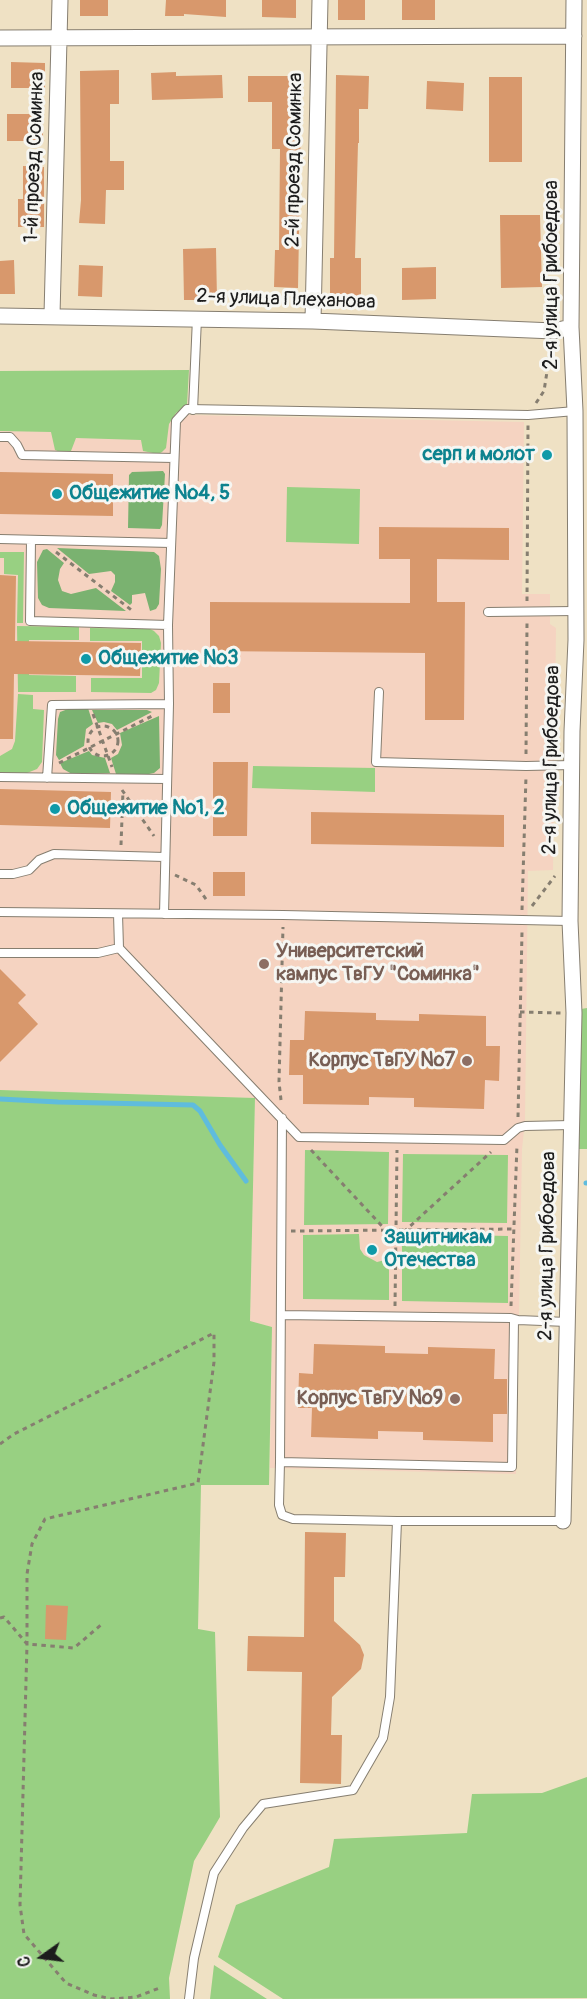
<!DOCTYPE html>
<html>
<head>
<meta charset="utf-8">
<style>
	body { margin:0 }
	#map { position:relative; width:587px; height:1999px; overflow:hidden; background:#efe1c4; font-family:Pangolin,sans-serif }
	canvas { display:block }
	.north { position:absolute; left:12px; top:1927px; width:60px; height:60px; -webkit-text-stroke:4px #f6f6f2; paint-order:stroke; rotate:256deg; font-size:16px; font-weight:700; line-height:24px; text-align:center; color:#1c1c1c }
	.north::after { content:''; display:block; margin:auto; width:21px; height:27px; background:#1c1c1c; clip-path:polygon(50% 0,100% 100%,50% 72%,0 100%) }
</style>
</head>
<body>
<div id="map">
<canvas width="587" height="1999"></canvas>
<div class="north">С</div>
</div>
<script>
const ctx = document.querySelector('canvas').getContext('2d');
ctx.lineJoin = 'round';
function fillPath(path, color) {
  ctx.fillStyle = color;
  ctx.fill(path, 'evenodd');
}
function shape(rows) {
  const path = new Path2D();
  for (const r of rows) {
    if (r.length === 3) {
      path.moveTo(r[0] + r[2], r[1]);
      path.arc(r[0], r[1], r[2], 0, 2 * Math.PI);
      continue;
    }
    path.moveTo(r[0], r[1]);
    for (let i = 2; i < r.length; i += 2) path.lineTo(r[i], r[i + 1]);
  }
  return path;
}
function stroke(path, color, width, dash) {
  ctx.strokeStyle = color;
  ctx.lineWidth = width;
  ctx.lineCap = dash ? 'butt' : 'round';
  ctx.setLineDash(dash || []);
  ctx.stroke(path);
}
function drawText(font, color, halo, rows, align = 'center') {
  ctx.font = font + ' Pangolin,sans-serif';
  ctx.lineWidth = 6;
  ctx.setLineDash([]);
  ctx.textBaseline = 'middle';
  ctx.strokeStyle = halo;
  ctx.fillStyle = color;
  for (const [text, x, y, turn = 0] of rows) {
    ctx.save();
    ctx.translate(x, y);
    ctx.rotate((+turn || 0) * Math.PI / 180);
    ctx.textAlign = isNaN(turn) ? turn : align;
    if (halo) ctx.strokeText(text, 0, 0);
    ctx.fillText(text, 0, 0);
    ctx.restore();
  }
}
const built = shape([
	[189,370,187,415,524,422,522,594,550,594,550,624,556,628,553,870,528,871,525,1121,522,1149,516,1474,270,1468,272,1327,250,1322,255,1098,0,1090,0,371]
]);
const green = shape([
	[189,370,187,405,176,413,169,424,166,448,162,452,158,454,143,451,141,440,76,438,71,451,63,453,55,450,51,432,0,431,0,371],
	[287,487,360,489,359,544,286,542],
	[0,552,24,552,23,623,17,623,18,575,4,574,4,558,0,558],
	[17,626,79,627,79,640,29,640,29,675,76,676,76,692,18,692],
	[90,628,150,629,154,631,159,636,161,643,159,683,156,690,151,693,91,692,91,678,142,678,142,641,90,641],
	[18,694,33,695,33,709,44,710,42,762,37,769,27,773,0,773,0,756,12,749,15,741],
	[253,766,375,768,375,792,252,788],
	[587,1008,587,1149,579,1149,581,1009],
	[0,1090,255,1098,250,1321,272,1327,269,1485,201,1485,198,1629,215,1632,220,1817,194,1861,169,1978,170,1999,0,1999],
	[305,1150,389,1152,388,1224,304,1225],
	[403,1154,508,1155,507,1223,402,1222],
	[359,1234,360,1249,364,1255,377,1262,389,1259,389,1300,303,1299,303,1235],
	[413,1234,508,1236,508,1303,402,1301,402,1241],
	[587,1777,587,1998,283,1999,218,1957,236,1905,329,1867,334,1839,467,1833,472,1794,542,1793],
	[214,1965,267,1999,210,1999]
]);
const forest = shape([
	[163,471,165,474,162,525,160,529,128,528,129,475,132,472],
	[57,548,154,552,159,556,161,569,159,604,156,609,150,611,145,593,132,595,132,603,130,605,111,591,115,582,115,575,111,571,89,574],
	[47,549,64,563,60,569,58,580,62,591,71,594,96,588,126,611,49,608,42,605,38,598,37,562,43,550],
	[88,708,93,724,86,729,84,746,59,760,56,755,58,719,60,712,68,709],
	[92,710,147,710,152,712,117,730,112,724,104,722,98,723],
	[159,716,160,768,154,773,144,775,116,774,111,758,118,754,122,745,120,733],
	[89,751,92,755,105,758,110,773,72,774,63,769,60,763]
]);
const stream = shape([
	[0,1099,58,1102,193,1105,200,1111,220,1145,246,1181],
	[586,1183,587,1183]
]);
const building = shape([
	[80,0,108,0,108,16,80,16],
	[166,0,226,0,226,17,184,14,184,16,165,16],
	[262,0,296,0,296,18,262,17],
	[338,0,365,0,365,20,338,20],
	[402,0,435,0,435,20,402,20],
	[11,62,45,63,45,88,11,88],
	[119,70,119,104,110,104,110,161,124,161,124,190,106,190,105,224,79,223,81,200,80,71],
	[176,72,176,76,222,75,223,98,152,100,151,73],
	[336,75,369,76,368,109,359,109,359,143,358,143,355,258,361,258,361,299,330,299,330,258,334,258],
	[248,76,293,76,293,119,301,120,298,288,274,287,275,250,279,250,280,149,272,149,272,102,248,102],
	[489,77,522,77,522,162,489,162],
	[427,81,464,83,463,111,426,109],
	[7,114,43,114,43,141,7,141],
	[23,166,44,167,44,227,18,227,18,199,23,199],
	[500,215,540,215,542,287,501,288],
	[216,248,217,300,184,300,183,249],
	[14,260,15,294,0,294,0,261],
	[79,265,103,266,102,297,78,296],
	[436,267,436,299,402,300,402,268],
	[0,472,113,474,113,516,0,514],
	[379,527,509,528,509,560,437,559,437,602,465,602,464,720,425,720,425,653,210,651,210,602,410,603,410,559,379,559],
	[0,575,16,576,15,641,141,643,140,676,14,674,13,739,0,739],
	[213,683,230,683,230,713,213,713],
	[213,762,248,762,247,836,213,836],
	[0,789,111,792,110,828,0,825],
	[311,812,504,815,504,847,311,844],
	[213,872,245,872,245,896,213,896],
	[0,969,26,995,18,1003,38,1024,0,1062],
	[305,1011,376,1013,376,1020,419,1021,419,1014,486,1016,486,1046,500,1046,499,1081,485,1080,484,1109,414,1107,414,1098,369,1097,369,1105,303,1104,303,1075,289,1075,290,1040,304,1040],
	[314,1344,385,1346,385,1353,428,1354,428,1347,495,1349,494,1379,507,1379,507,1414,493,1414,493,1442,423,1440,423,1432,378,1431,378,1439,311,1437,312,1408,298,1408,299,1373,313,1374],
	[305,1532,346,1533,345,1577,334,1577,334,1621,360,1645,364,1655,361,1669,332,1697,331,1735,342,1735,341,1784,300,1783,302,1672,247,1671,248,1636,304,1637],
	[46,1605,68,1606,66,1640,45,1639]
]);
const path = shape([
	[536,403,544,391,551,346],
	[56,552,134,612],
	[527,601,528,425],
	[93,714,112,767],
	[103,741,15],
	[526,754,527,623],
	[59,763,152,716],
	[122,790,154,836],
	[121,845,123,791],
	[175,875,196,885,208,902],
	[532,906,555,876],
	[522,910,526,776],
	[520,1012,561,1013],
	[281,1100,279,1082,283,927],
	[518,1117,522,932],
	[311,1150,395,1240,491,1152],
	[291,1231,514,1229],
	[395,1306,397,1150],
	[511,1306,517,1145],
	[0,1444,14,1434,214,1333,214,1362,198,1483,45,1519,32,1544,27,1574,27,1644,20,1905,24,1934,66,1983,94,1995,112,1999,136,1997,162,1987],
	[0,1618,4,1617,27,1644,74,1648,102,1624]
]);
const service = shape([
	[193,410,197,318],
	[0,437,10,437,17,445,22,455,174,458],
	[0,539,171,543],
	[31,540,30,621,168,625],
	[488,612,575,611],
	[379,692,376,762,526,766,572,765],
	[0,777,167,779],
	[47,778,52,705,169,704],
	[0,874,13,874,29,870,39,860,54,854,165,857],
	[0,912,283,915,570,921],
	[164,914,169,704,168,625,176,421,187,409,528,415,575,411],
	[119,948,299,1137,504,1140,518,1128,525,1126,571,1125],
	[0,953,98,953,119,948,118,914],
	[282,1118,280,1462,512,1467,514,1320],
	[281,1315,511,1318,518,1320,567,1322],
	[280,1462,279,1505,282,1515,293,1519,397,1521],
	[189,1999,194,1958,214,1873,243,1828,263,1804,353,1790,383,1738,390,1697,397,1521,563,1521]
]);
const minor = shape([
	[0,38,574,36],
	[52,315,60,0],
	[0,316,313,321,554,331,571,327],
	[313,321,320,0],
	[563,1521,574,1013,570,921,572,731,576,640,575,411,571,327,574,0]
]);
const markers = [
	[547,455,6,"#0f9aa8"],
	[57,494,6,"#0f9aa8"],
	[86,659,6,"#0f9aa8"],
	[55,809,6,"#0f9aa8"],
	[264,964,6,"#8d6e63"],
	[467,1061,6,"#8d6e63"],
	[372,1250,6,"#0f9aa8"],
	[455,1399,6,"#8d6e63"]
];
const streetNames = [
	["1-й проезд Соминка",35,157,-88],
	["2-й проезд Соминка",295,160,-89],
	["2-я улица Грибоедова",552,275,-90],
	["2-я улица Плеханова",286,300,2],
	["2-я улица Грибоедова",552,760,-89],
	["2-я улица Грибоедова",548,1246,-89]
];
const cultureNames = [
	["серп и молот",535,455,"right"],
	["Общежитие №4, 5",69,494],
	["Общежитие №3",98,659],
	["Общежитие №1, 2",67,809],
	["Защитникам",384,1238],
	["Отечества",384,1261]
];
const educationNames = [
	["Университетский",276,952,"left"],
	["кампус ТвГУ \"Соминка\"",276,975,"left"],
	["Корпус ТвГУ №7",455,1061],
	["Корпус ТвГУ №9",443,1399]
];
fillPath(built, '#f5d3c1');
fillPath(green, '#98d082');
fillPath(forest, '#7ab270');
stroke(stream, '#5fbcdd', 5);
fillPath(building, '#d8986c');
stroke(service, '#867e70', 10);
stroke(minor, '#867e70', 17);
stroke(path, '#867e70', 3, [4.5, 4.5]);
stroke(service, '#fff', 8);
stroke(minor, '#fff', 15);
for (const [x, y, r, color] of markers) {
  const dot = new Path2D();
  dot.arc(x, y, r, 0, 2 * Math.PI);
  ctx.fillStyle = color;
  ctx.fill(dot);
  stroke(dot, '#f6f6f2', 2);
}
drawText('20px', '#1c1c1c', '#f6f6f2', streetNames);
drawText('bold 20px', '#0d838f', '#f6f6f2', cultureNames, 'left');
drawText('bold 20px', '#785e54', '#f6f6f2', educationNames, 'right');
</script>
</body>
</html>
